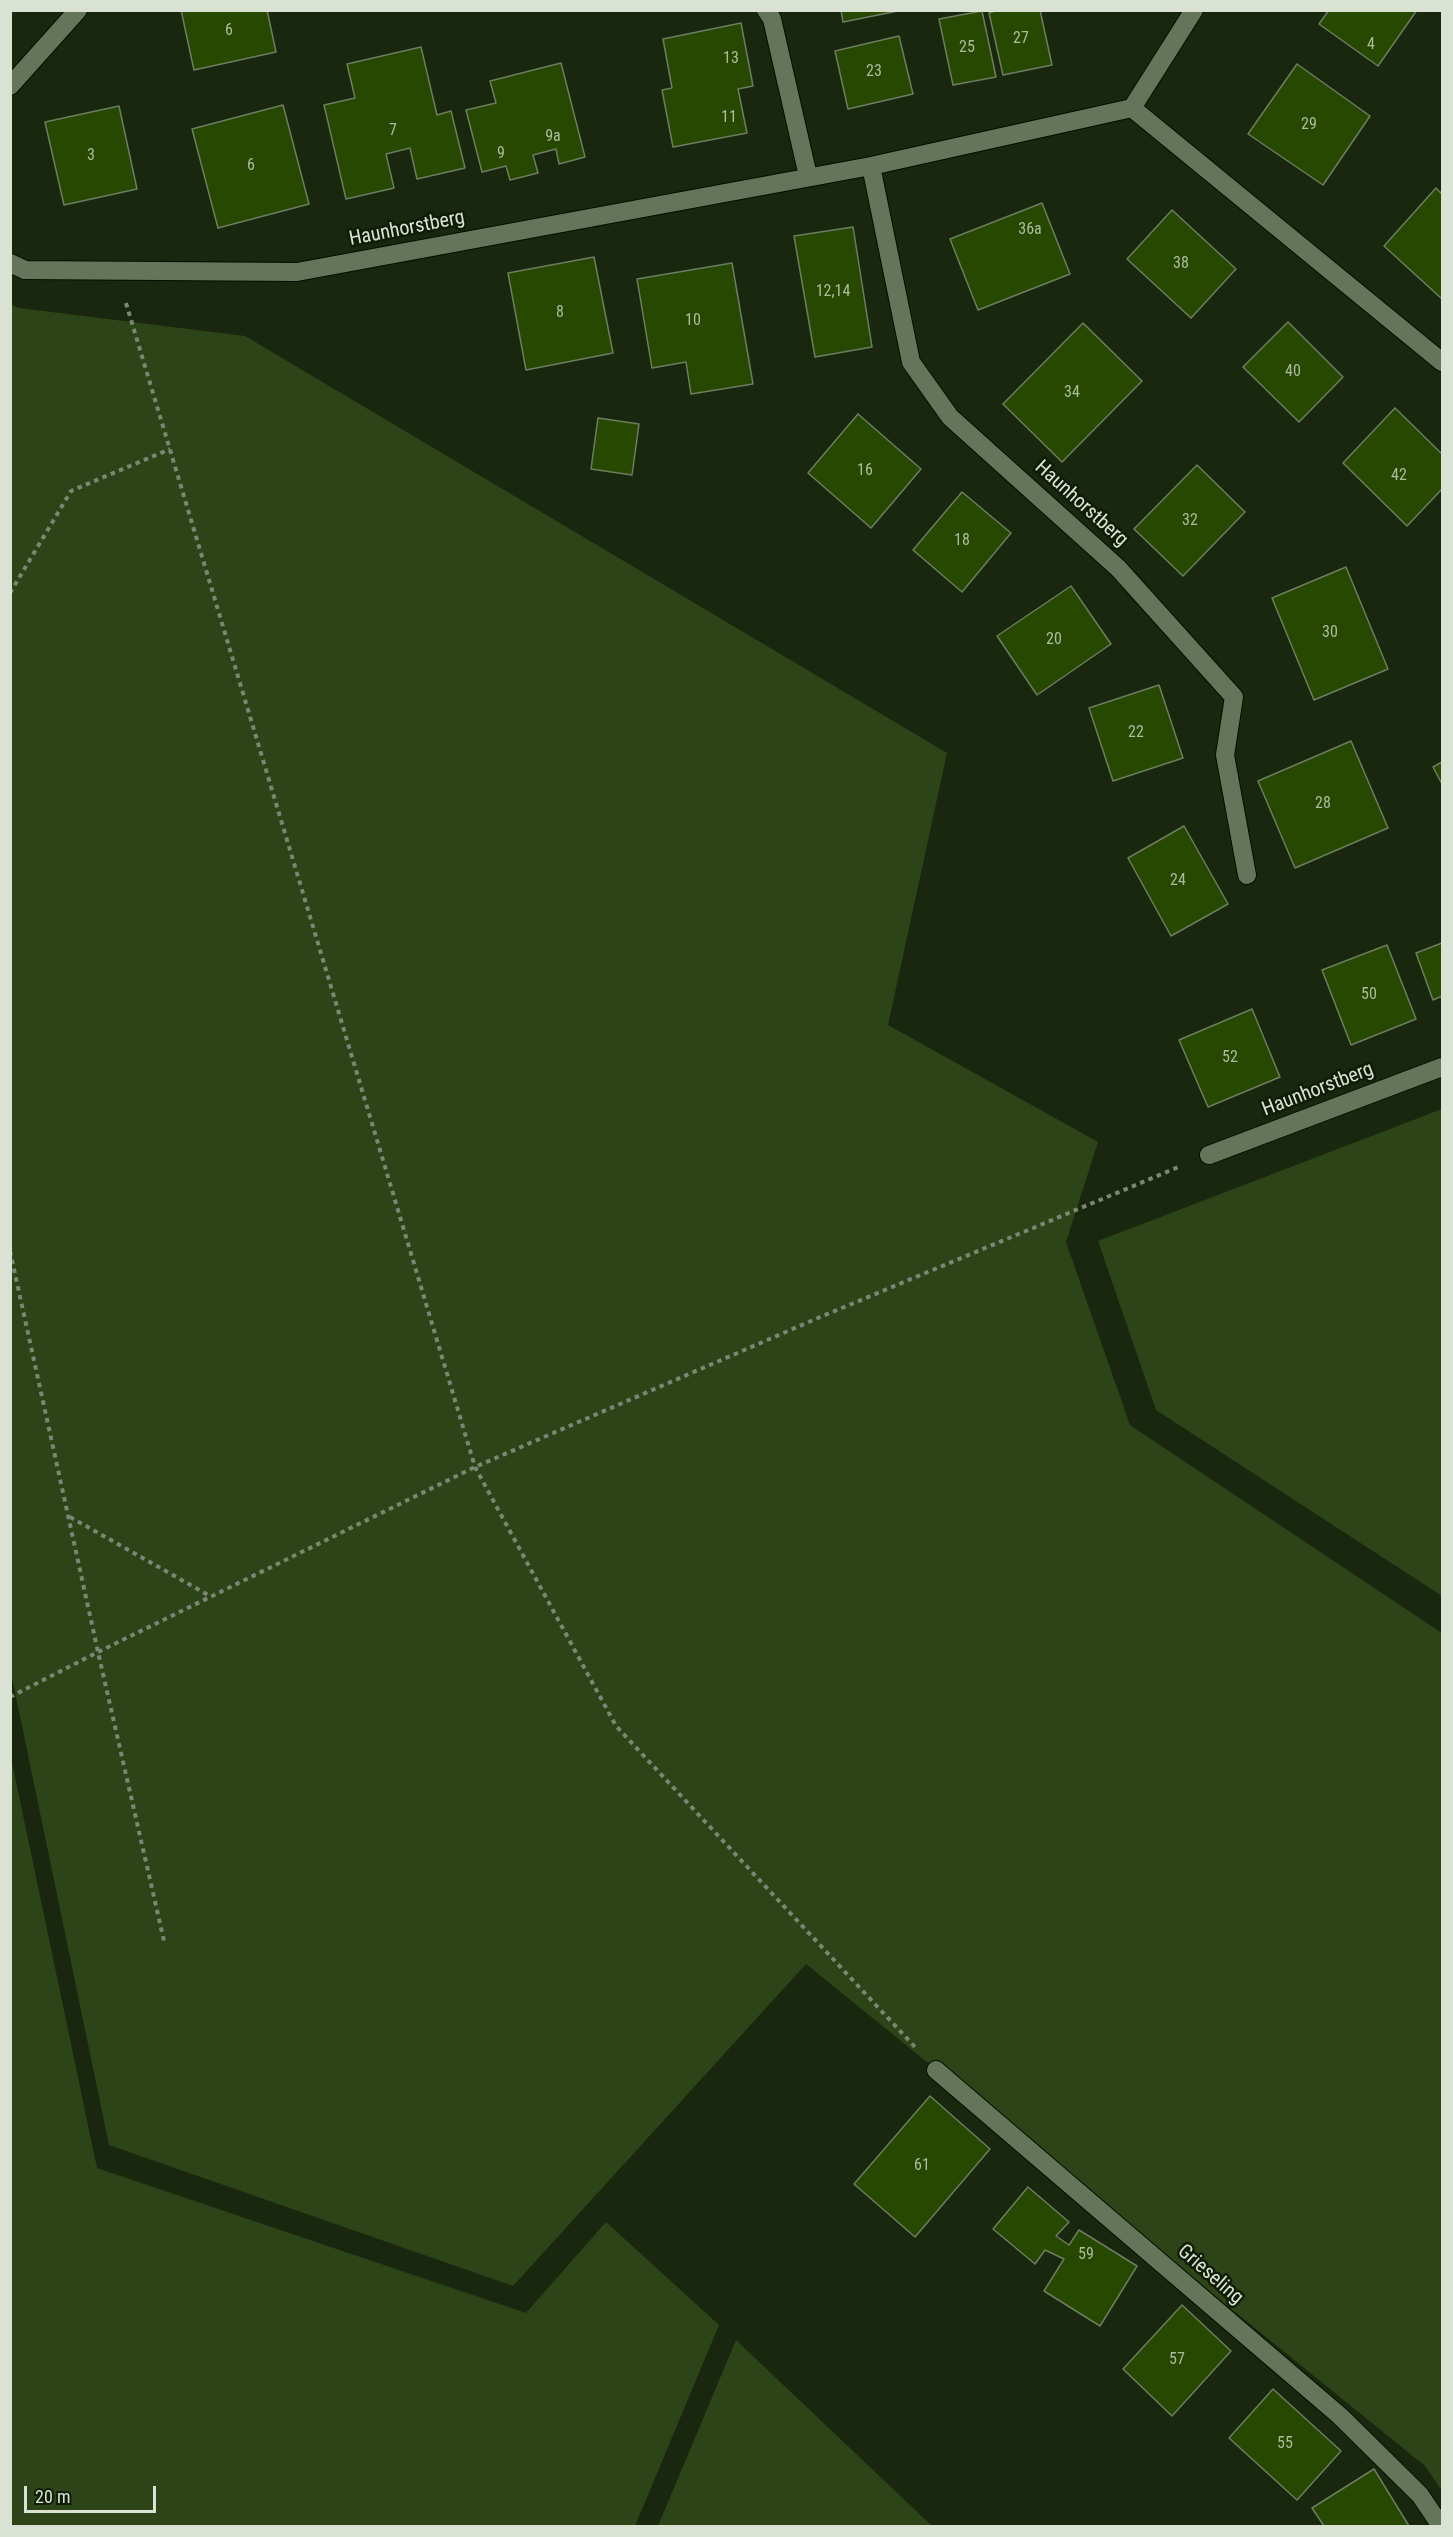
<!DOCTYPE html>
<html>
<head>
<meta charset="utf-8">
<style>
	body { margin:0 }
	#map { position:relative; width:1453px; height:2537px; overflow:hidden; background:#19270e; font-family:"Roboto Condensed",sans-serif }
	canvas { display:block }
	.frame { position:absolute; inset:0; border:12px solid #dae3d3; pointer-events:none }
	.scale { position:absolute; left:24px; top:2486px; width:132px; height:27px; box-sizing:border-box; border:3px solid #dae3d3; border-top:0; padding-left:8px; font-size:18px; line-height:21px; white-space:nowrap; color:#dae3d3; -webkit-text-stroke:4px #101d06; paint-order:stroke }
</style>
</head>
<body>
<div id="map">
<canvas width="1453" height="2537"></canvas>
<div class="frame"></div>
<div class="scale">20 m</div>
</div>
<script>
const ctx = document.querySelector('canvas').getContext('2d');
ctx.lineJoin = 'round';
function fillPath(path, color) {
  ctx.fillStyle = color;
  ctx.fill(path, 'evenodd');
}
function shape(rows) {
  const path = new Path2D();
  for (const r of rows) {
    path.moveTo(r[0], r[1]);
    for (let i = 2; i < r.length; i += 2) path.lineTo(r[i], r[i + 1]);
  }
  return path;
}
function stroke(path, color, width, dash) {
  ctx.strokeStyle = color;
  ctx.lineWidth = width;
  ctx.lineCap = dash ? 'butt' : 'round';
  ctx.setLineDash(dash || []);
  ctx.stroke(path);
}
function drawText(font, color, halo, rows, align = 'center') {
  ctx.font = font + ' "Roboto Condensed",sans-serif';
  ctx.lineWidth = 5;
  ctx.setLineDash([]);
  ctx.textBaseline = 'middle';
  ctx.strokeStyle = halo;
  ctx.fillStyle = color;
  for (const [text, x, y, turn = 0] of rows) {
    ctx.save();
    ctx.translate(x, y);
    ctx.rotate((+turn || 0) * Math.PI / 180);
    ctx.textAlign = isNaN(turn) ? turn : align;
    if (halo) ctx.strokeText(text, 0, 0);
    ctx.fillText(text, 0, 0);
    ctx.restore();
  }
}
const green = shape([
	[10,304,19,308,245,336,947,753,888,1025,1098,1142,1066,1242,1130,1425,1442,1633,1442,2491,1425,2466,806,1964,513,2286,109,2145,11,1673],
	[1442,1109,1442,1596,1156,1410,1098,1241],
	[10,1753,97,2168,526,2313,606,2222,719,2325,635,2526,18,2526,11,2524],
	[736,2340,932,2526,658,2526]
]);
const building = shape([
	[181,10,267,10,276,52,194,70,181,10],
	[841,10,903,10,843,22,841,10],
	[999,10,1040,10,1052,65,1003,75,989,13,999,10],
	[1329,10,1417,10,1378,66,1319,24,1329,10],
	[982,11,996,77,953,85,939,19,982,11],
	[741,23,753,86,738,89,747,133,673,147,662,90,672,88,663,39,741,23],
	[899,36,913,94,848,109,835,51,899,36],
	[421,47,437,115,451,111,465,168,417,179,410,148,386,154,394,188,346,199,324,105,355,98,347,64,421,47],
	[561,63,585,157,559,164,556,149,533,155,538,173,510,180,506,166,482,172,466,110,496,103,490,81,561,63],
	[1297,64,1370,116,1323,185,1248,134,1297,64],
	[283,105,309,204,218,228,192,129,283,105],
	[119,106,137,189,64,205,45,122,119,106],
	[1436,188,1442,194,1442,299,1384,246,1436,188],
	[1042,203,1070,274,978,310,950,239,1042,203],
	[1172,210,1236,269,1191,318,1127,259,1172,210],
	[853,227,872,347,815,357,794,236,853,227],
	[594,257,613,353,526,370,508,273,594,257],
	[732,263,753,384,691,394,686,362,652,368,637,279,732,263],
	[1288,322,1343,377,1299,422,1243,367,1288,322],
	[1083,323,1142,381,1062,462,1003,404,1083,323],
	[1395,408,1442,454,1442,489,1407,526,1343,463,1395,408],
	[858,414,921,469,871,528,808,473,858,414],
	[598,418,639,424,632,475,591,469,598,418],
	[1197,465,1245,512,1183,576,1134,529,1197,465],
	[962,492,1011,533,962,592,913,550,962,492],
	[1346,567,1388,669,1314,700,1272,598,1346,567],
	[1071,586,1111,644,1037,695,997,636,1071,586],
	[1159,685,1183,758,1113,781,1089,708,1159,685],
	[1351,741,1388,828,1295,868,1258,781,1351,741],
	[1442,762,1442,784,1433,767,1442,762],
	[1184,826,1228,904,1171,936,1128,858,1184,826],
	[1442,943,1442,996,1433,1000,1416,953,1442,943],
	[1387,945,1416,1019,1351,1045,1322,970,1387,945],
	[1252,1009,1280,1077,1208,1107,1179,1040,1252,1009],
	[930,2096,990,2149,915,2237,854,2184,930,2096],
	[1028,2187,1069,2222,1056,2236,1069,2245,1079,2230,1137,2266,1100,2326,1044,2291,1064,2259,1045,2250,1035,2264,993,2229,1028,2187],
	[1182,2305,1231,2351,1172,2416,1123,2369,1182,2305],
	[1273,2389,1341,2451,1297,2500,1229,2438,1273,2389],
	[1374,2469,1409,2526,1324,2526,1312,2508,1374,2469]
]);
const path = shape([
	[126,303,475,1467,616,1726,915,2047],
	[10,593,71,491,170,449],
	[10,1251,98,1652,164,1941],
	[70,1517,210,1596],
	[10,1697,98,1652,475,1467,818,1318,1181,1166]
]);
const minor = shape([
	[766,10,772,19,808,176],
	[10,86,78,10],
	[1132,108,1194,10],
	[871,166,911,362,950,417,1118,568,1234,697,1225,755,1247,875],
	[10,263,25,270,297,272,871,166,1132,108,1442,362],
	[1209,1155,1442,1067],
	[936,2070,1340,2416,1420,2495,1441,2526]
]);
const numberNames = [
	["6",229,31],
	["27",1021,39],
	["4",1371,45],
	["25",967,48],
	["13",731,59],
	["23",874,72],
	["11",729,118],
	["29",1309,125],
	["7",393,131],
	["9a",553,137],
	["9",501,154],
	["3",91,156],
	["6",251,166],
	["36a",1030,230],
	["38",1181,264],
	["12,14",833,292],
	["8",560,313],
	["10",693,321],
	["40",1293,372],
	["34",1072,393],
	["16",865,471],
	["42",1399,476],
	["32",1190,521],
	["18",962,541],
	["30",1330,633],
	["20",1054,640],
	["22",1136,733],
	["28",1323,804],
	["24",1178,881],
	["50",1369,995],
	["52",1230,1058],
	["61",922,2166],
	["59",1086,2255],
	["57",1177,2360],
	["55",1285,2444]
];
const streetNames = [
	["Haunhorstberg",407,229,-11],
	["Haunhorstberg",1081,504,42],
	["Haunhorstberg",1318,1090,-21],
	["Grieseling",1210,2275,41]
];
fillPath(green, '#2d4419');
fillPath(building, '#264800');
stroke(building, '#6d7d61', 1.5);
stroke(minor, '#040f00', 20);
stroke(path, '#7b8772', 4, [4.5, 4.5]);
stroke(minor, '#647559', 18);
drawText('16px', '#adbc9e', null, numberNames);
drawText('20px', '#dae3d3', '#101d06', streetNames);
</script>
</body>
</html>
